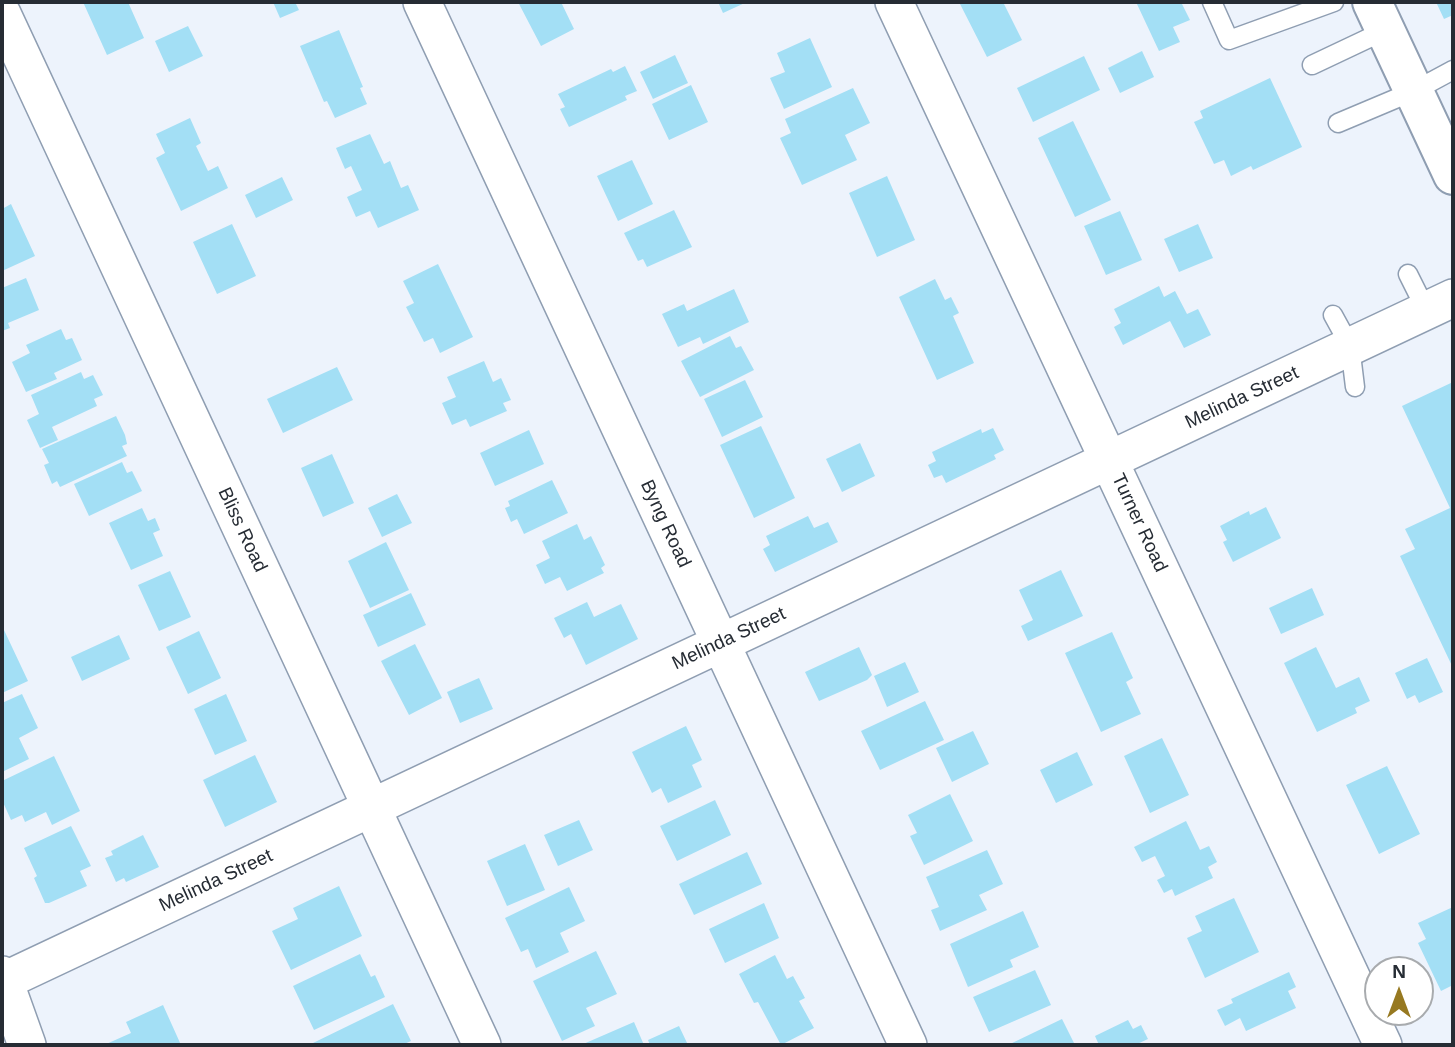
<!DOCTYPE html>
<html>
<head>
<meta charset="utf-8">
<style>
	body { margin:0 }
	#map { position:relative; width:1455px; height:1047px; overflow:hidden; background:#edf3fc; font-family:Arial,sans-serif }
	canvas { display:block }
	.frame { position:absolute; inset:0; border:4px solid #262c34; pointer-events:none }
	.north { position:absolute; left:1364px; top:956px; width:70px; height:70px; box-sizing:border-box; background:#fff; border:2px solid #a8abae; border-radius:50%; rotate:0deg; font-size:19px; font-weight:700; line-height:28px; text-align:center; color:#262c34 }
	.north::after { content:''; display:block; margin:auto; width:24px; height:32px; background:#977921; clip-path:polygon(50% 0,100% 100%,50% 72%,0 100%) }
</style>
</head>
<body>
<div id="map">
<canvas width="1455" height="1047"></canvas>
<div class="frame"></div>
<div class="north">N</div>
</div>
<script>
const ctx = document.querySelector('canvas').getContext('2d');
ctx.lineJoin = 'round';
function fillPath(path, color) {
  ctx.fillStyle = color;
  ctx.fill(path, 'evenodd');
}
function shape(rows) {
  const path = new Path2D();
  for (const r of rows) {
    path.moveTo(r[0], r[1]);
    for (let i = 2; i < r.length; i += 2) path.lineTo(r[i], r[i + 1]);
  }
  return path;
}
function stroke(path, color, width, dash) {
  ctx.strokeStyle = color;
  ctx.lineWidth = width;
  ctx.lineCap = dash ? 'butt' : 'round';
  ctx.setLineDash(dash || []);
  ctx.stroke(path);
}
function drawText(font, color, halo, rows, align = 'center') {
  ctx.font = font + ' Arial,sans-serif';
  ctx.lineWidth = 6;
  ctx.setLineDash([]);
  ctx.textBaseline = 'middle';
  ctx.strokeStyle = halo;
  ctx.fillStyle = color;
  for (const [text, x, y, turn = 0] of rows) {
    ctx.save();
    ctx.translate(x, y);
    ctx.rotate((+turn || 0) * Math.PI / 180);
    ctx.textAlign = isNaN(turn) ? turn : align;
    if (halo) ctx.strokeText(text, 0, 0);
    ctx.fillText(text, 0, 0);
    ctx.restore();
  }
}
const building = shape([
	[83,2,128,2,144,38,107,55],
	[273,2,295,2,299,10,280,18],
	[518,2,561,2,574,29,541,46],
	[718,2,747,2,723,13],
	[959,2,1003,2,1022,40,987,57],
	[1136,2,1181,2,1190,20,1173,27,1180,42,1159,51],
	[1436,2,1453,2,1453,15,1444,19],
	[188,26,203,56,169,72,155,41],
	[339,30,363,87,360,88,367,104,335,118,327,101,324,102,300,46],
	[810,38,832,87,784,109,770,78,785,72,777,53],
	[1142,51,1154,77,1120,93,1108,68],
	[675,55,688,83,653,99,640,72],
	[1084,56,1100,90,1033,122,1017,88],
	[625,66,637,91,625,96,627,100,569,127,560,109,565,107,558,94,611,69,613,72],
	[1270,78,1302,147,1253,170,1251,166,1231,176,1224,160,1214,164,1194,122,1203,118,1200,111],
	[691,85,708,122,669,140,652,104],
	[853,88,870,123,845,135,857,160,802,185,780,138,791,133,785,119],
	[190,118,201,143,196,146,208,171,218,166,228,188,181,211,156,158,165,153,156,134],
	[1073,121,1111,200,1075,217,1038,138],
	[370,134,384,164,390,161,401,188,408,185,419,210,378,228,370,211,356,217,347,197,362,190,351,166,345,169,336,148],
	[632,160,653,204,618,221,597,176],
	[887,176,915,240,877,257,849,193],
	[282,177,293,200,256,218,245,195],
	[11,204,35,256,2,271,2,209],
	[674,210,692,247,647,267,643,259,638,261,624,233],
	[1120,211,1142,260,1106,275,1084,226],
	[232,224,256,276,217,294,193,242],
	[1198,224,1213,258,1179,272,1164,239],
	[438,264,473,337,440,353,433,338,424,342,406,307,414,303,403,281],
	[26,278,39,310,8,323,10,328,2,331,2,288],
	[935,279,945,300,951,297,959,313,953,316,974,363,937,380,899,297],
	[1159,286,1164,297,1175,291,1187,314,1198,309,1211,335,1184,348,1170,321,1123,345,1114,327,1121,323,1114,309],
	[734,289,749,322,703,344,700,337,678,347,662,314,684,304,687,311],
	[61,329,66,340,72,338,82,360,54,373,57,379,26,392,12,362,30,353,26,345],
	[730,336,736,348,741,346,754,370,700,397,681,361],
	[484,361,493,382,501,378,511,400,503,403,507,411,470,427,466,419,452,425,442,403,456,397,447,377],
	[337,367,353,400,283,433,267,399],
	[81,372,84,379,93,375,103,395,94,399,97,406,52,427,58,440,40,448,27,420,39,414,31,395],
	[745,380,763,417,722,437,704,399],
	[1453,382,1453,668,1400,556,1415,549,1405,529,1450,508,1402,406],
	[116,416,125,435,127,444,122,446,127,456,60,487,57,481,52,484,44,465,49,463,42,449],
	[761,426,795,498,754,518,720,445],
	[993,428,1004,450,994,455,996,459,946,483,942,475,934,478,928,465,936,461,932,452,981,429,982,433],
	[529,430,544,464,495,486,480,453],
	[860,443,875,476,842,492,826,459],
	[332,454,354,503,323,517,301,468],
	[122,462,127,473,132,471,142,491,89,516,74,484],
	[552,480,568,513,524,534,517,519,511,522,505,508,510,506,508,501],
	[397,494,412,523,382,537,368,508],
	[1266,507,1281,538,1233,562,1223,542,1227,540,1220,526,1249,511,1250,515],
	[142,508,148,521,155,518,160,530,153,533,163,556,131,570,109,523],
	[808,516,814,528,828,522,838,542,775,572,763,549,770,545,766,536],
	[577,524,584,540,591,536,605,565,601,568,604,573,567,591,560,577,545,584,536,565,550,558,542,541],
	[386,542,409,590,370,608,348,561],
	[1061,570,1083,616,1028,641,1021,626,1033,620,1019,590],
	[170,571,191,617,159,631,138,585],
	[1312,588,1324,615,1281,634,1269,608],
	[411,593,426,625,378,647,363,615],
	[587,602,594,617,621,604,638,639,586,665,571,634,564,638,554,618],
	[4,630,28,681,2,693,2,631],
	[199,631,221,678,188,694,166,647],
	[1112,632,1133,678,1126,682,1141,714,1101,732,1065,653],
	[119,635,130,659,82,681,71,657],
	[415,644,442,698,409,715,381,661],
	[859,647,872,675,867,680,819,701,805,672],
	[1316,647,1336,688,1359,677,1370,701,1355,708,1357,713,1317,732,1284,663],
	[1427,658,1443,692,1419,703,1415,695,1407,699,1395,673],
	[905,662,919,692,887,707,874,676],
	[479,678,493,709,460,723,447,692],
	[22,694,38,728,19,738,29,759,2,772,2,703],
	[226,694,247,741,215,755,194,709],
	[925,701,944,740,880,770,861,731],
	[686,726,702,760,692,765,702,787,668,803,661,788,652,793,632,752],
	[973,731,989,764,952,782,936,748],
	[1162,738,1189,795,1150,813,1124,756],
	[1077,752,1093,785,1056,803,1040,770],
	[255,755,277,802,225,827,203,780],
	[54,756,80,811,52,825,46,812,25,822,22,815,11,820,2,800,2,781],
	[1387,766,1420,834,1379,854,1346,785],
	[950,794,973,841,924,865,910,836,917,833,908,815],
	[715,800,731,835,677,861,660,826],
	[579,820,593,850,558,866,544,835],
	[1186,821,1200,850,1209,846,1217,862,1208,867,1213,878,1175,896,1172,889,1164,893,1157,880,1165,876,1155,856,1142,862,1134,847],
	[71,826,91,866,80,871,87,886,49,903,45,903,34,878,37,876,24,848],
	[143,835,159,867,126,882,124,878,116,882,105,858,113,855,111,851],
	[525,844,545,890,507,906,487,861],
	[987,850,1003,884,979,895,987,910,940,931,931,910,939,907,926,877],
	[747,852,762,884,694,915,679,884],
	[339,886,362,936,291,970,272,931,298,919,293,908],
	[569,887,585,921,560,933,569,952,536,968,528,949,521,952,505,918],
	[1234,898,1259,952,1205,978,1187,938,1202,931,1195,916],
	[764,903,779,938,725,963,709,929],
	[1453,907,1453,985,1441,991,1418,943,1426,939,1418,923],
	[1023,911,1039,947,1010,960,1013,967,968,987,950,944],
	[596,951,617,994,586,1008,595,1026,562,1041,533,981],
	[360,954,371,977,375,975,385,997,314,1030,293,986],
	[775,955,787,979,793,976,805,998,799,1001,814,1028,781,1045,758,1002,754,1003,739,974],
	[1035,970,1051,1005,989,1032,973,997],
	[1289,972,1296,987,1288,991,1296,1008,1246,1031,1240,1018,1225,1026,1217,1010,1233,1003,1231,999],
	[393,1004,411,1041,402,1045,314,1045,313,1043],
	[163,1005,181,1045,104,1045,131,1033,126,1022],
	[1062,1019,1075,1045,1008,1045],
	[1128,1020,1133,1029,1141,1025,1148,1039,1135,1045,1099,1045,1095,1036],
	[634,1022,644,1045,581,1045],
	[679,1026,688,1045,650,1045,648,1040]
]);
const service = shape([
	[1212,2,1229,40,1334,2],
	[1312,65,1386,30],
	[1338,123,1414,91,1453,70],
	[1408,274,1426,310],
	[1333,315,1350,346,1355,387]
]);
const minor = shape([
	[422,2,908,1045],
	[894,2,1383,1045],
	[2,14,482,1045],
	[2,975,27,1045],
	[4,981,1453,298]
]);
const secondary = shape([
	[1372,2,1453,175]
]);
const streetNames = [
	["Melinda Street",1242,398,-25],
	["Turner Road",1139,523,65],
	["Byng Road",665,524,65],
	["Bliss Road",242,530,65],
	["Melinda Street",729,639,-25],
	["Melinda Street",216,881,-25]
];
fillPath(building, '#a3dff5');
stroke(service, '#8f9eb2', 21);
stroke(minor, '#8f9eb2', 40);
stroke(secondary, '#8f9eb2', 42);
stroke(service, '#fff', 18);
stroke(minor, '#fff', 37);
stroke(secondary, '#fff', 38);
drawText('19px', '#262c34', '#fff', streetNames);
</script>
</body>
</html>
